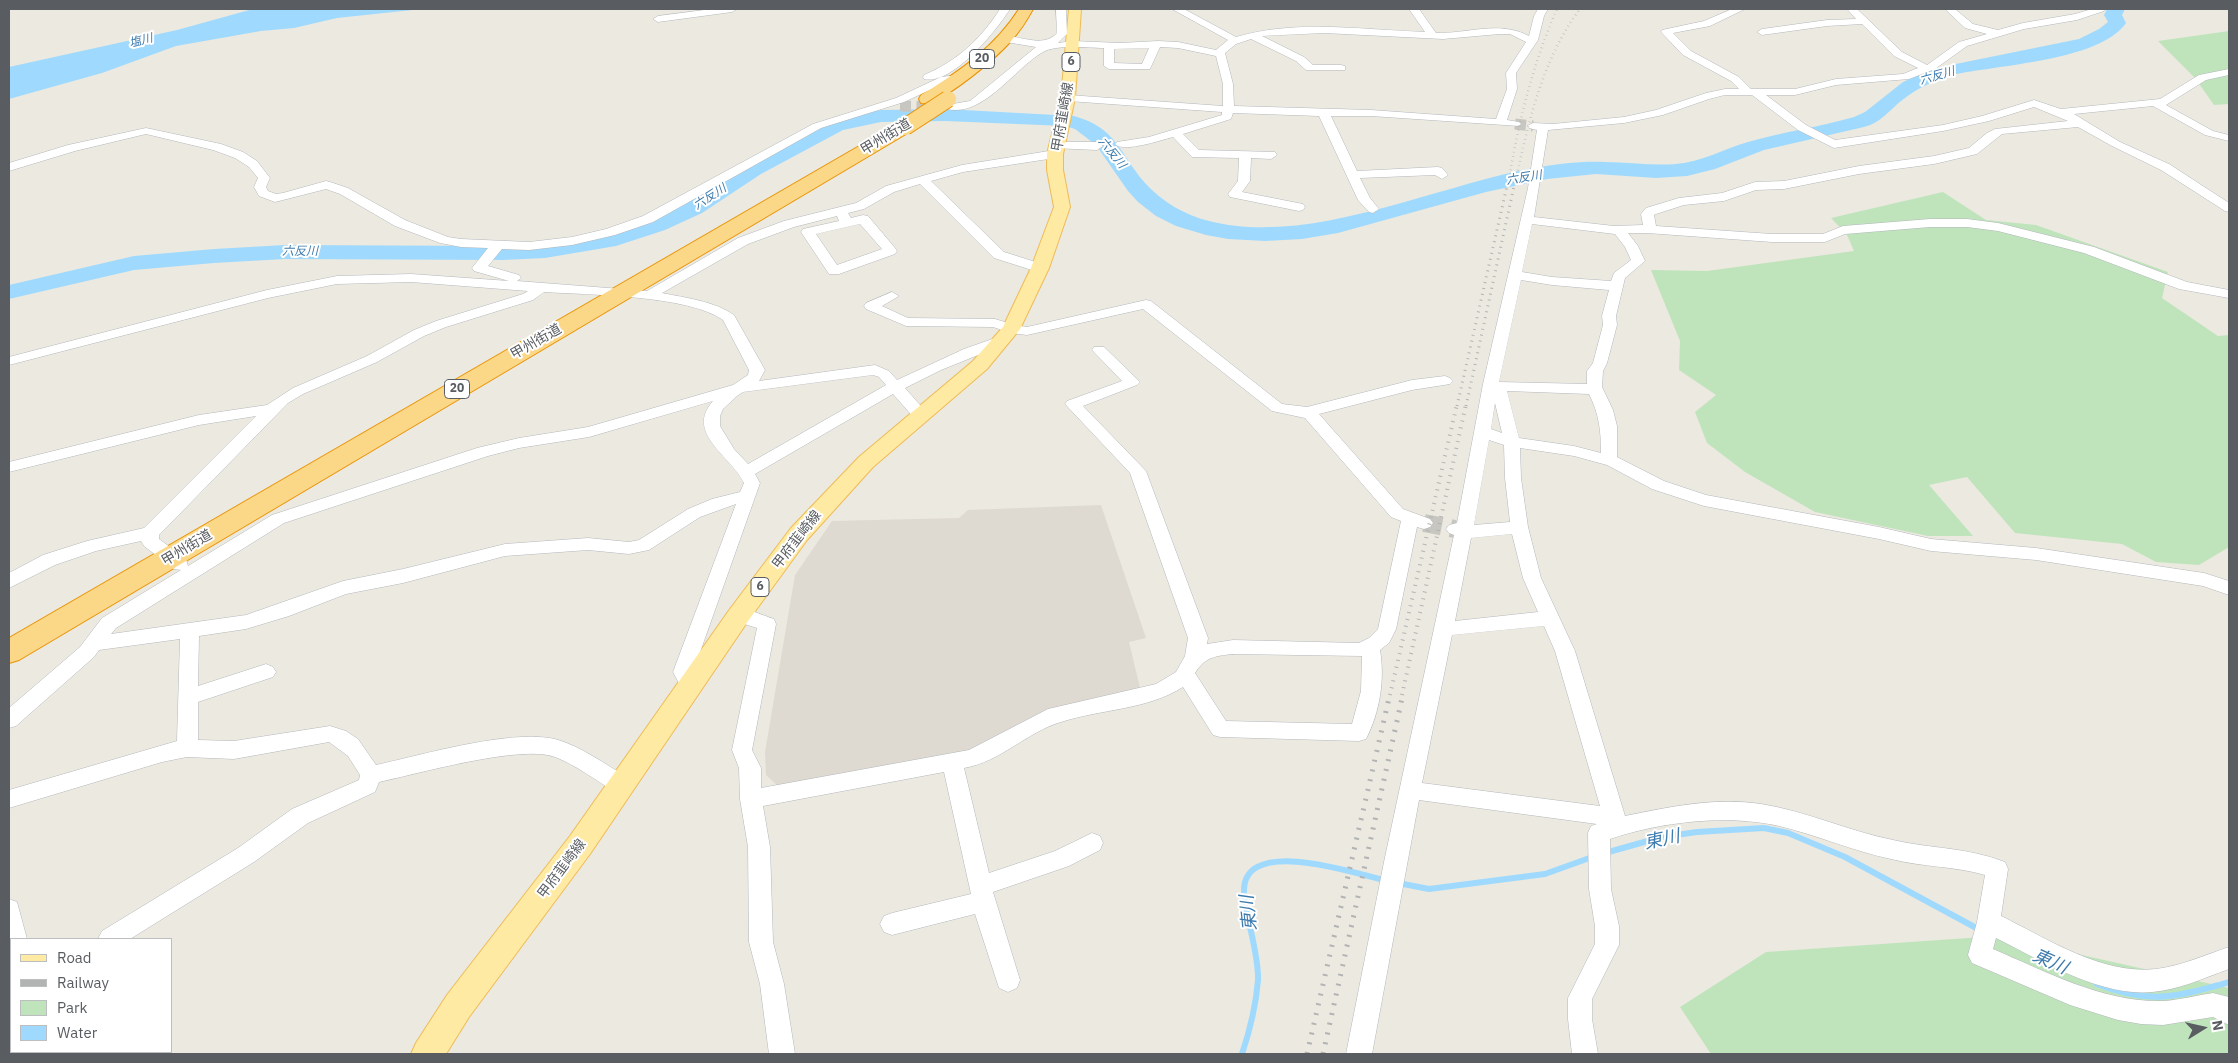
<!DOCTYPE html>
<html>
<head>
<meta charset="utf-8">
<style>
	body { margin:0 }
	#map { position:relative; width:2238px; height:1063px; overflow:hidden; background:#ece9e0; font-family:"IBM Plex Sans",sans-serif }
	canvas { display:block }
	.frame { position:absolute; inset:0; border:10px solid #595d61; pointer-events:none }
	.legend { position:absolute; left:10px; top:938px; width:162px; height:115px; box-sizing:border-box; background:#fff; border:1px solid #bdbec0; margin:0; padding:6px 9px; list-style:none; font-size:15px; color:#595d61 }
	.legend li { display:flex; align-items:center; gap:10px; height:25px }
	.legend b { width:25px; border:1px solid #bdbec0 }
	.north { position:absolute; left:2178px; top:1003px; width:50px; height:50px; -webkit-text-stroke:4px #fff; paint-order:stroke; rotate:80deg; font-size:14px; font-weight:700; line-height:20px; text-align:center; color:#595d61 }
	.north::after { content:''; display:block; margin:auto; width:18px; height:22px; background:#595d61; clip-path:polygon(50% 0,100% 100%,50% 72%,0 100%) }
</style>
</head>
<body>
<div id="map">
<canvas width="2238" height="1063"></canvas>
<div class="frame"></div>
<ul class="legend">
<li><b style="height:6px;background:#feeaa3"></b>Road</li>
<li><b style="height:6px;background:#b2b3b3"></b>Railway</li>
<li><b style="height:14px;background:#bfe4bc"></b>Park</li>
<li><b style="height:14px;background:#9fdafe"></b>Water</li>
</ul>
<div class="north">N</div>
</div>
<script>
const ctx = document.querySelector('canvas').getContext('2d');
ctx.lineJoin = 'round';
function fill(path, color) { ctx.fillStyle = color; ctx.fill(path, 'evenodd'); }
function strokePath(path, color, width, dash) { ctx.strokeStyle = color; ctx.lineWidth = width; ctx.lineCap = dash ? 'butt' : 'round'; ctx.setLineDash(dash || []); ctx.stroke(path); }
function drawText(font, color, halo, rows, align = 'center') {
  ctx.font = font + ' "IBM Plex Sans","Noto Sans JP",sans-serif'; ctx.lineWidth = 4; ctx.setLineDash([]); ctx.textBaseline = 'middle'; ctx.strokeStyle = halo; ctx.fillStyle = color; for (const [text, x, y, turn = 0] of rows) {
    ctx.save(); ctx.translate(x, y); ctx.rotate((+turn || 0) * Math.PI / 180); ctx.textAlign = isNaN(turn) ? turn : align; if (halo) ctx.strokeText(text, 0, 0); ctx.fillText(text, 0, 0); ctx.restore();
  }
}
const education = new Path2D(`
	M1101 505 1146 638 1129 642 1141 692 970 753 780 788 766 775 765 752 795 575 832 521 959 518 968 510Z`);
const green = new Path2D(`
	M2229 31V104L2214 105 2195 78 2158 41Z
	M1943 192 1986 220 2036 225 2168 272 2162 298 2218 336 2229 335V547L2199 565 2156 562 2122 544 2015 533 1967 477 1929 485 1973 536H1928L1815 512 1745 472 1707 443 1695 412 1716 395 1679 370 1680 341 1651 270 1707 271 1854 251 1847 235 1831 218Z
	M1997 936 2229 988V1054H1711L1680 1007 1766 952Z`);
const water = new Path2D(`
	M253 9H422L337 18 294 28 261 31 176 46 102 73 9 99V67L177 30Z`);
const stream = new Path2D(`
	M1605 853 1662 837 1697 832 1764 828 1788 833 1845 857 1980 930
	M1398 883 1429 889 1545 874 1595 856
	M2097 984C2150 1005 2176 997 2229 982
	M1242 1054C1250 1030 1256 1005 1258 980 1259 954 1246 919 1244 893 1241 834 1358 874 1387 881`);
const river = new Path2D(`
	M2107 9H2125L2122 15 2126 23C2100 61 1996 65 1952 75 1934 80 1916 89 1901 101 1889 111 1880 123 1864 127L1764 150 1715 169 1687 176 1656 178 1596 174 1547 179 1486 192 1338 233 1302 239 1265 241 1228 239 1206 235 1176 226 1156 216 1138 202 1128 191 1096 145 1075 129 1065 126 945 121 881 122 843 130 761 174 702 213 665 230 616 246 545 258 503 260 285 259 214 263 134 270 9 299V285L134 256 214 249 285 245 503 246 545 244 585 238 611 233 649 220 686 203 745 164 829 122 849 116 881 110 945 109 1074 116C1117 128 1119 153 1145 183 1162 202 1185 215 1209 221 1309 247 1434 186 1534 168 1557 164 1581 161 1605 162 1628 162 1652 166 1676 164 1701 162 1724 149 1748 142 1783 132 1819 127 1854 117L1865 112 1903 82 1931 69 2079 39 2099 29 2108 22 2104 15Z`);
const minorTunnelFar1 = new Path2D(`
	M900 106 946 107
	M1515 124 1533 126`);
const minorTunnel = new Path2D(`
	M1424 523 1455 529`);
const minor = new Path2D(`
	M712 9H737L732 12 658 22 653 19 658 16Z
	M1000 9H1010C997 30 952 86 924 79L923 77 924 75C957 61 981 39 1000 9Z
	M1056 9H1066L1067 34 1058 43 1073 41 1120 43 1158 41 1178 42 1216 50 1228 40 1172 9H1184L1236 37C1298 19 1362 30 1425 32L1409 9H1419L1436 33C1467 34 1499 20 1529 36L1534 16 1538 9H1548L1544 16 1538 40 1516 73 1517 89 1507 120 1519 122 1521 124 1519 126 1371 116H1331L1357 171 1438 167 1442 168 1448 175 1442 179 1435 175 1360 178 1370 198 1379 209 1373 213 1369 212 1358 200 1319 116 1233 113 1231 119 1183 134 1199 150 1275 152 1277 155 1271 159 1251 158 1250 181 1242 192 1303 204 1305 207 1303 210 1299 211 1230 197 1228 194 1238 181 1239 158 1192 157 1173 137C1161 140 1124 153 1115 144L1117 142 1149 137 1222 115V112L1068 101 1062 98 1068 95 1223 106V84L1216 56 1178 48 1160 47 1150 69H1109L1104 66V48C1089 48 1056 44 1043 52 1015 68 983 118 947 109L945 107 947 105 970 101 1036 47 1000 41V37C1018 33 1042 50 1057 33ZM1324 33 1443 39 1500 34H1510L1526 42 1506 73 1507 89 1496 119 1371 110 1234 106 1233 84 1225 53 1236 44 1251 39 1296 61 1306 70H1345V66L1341 65H1313L1304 57 1262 36ZM1149 48 1142 64 1114 63V49Z
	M1732 9H1745L1710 26 1673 33 1691 51 1739 77 1751 89H1795L1836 79 1903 74 1918 68 1894 56 1862 24 1827 26 1762 35 1757 32 1762 29 1827 20 1856 19 1847 9H1857L1902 52 1927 65 1959 42 1987 34 1965 28 1945 9H1955L1973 24 1998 30 2023 23 2075 14 2092 9H2106L2104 11 2077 20 2024 29 1967 46 1935 69 1909 79 1836 85 1795 95H1766L1806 125 1835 140 1943 125 1982 116 2034 100 2061 109 2160 99 2199 75 2229 69V75L2206 80 2166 105 2213 131 2229 135V141L2205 135 2153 106 2074 114 2120 142 2169 164 2229 203V212L2225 211 2161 170 2112 146 2078 127 2002 134 1977 154 1934 164 1859 174 1784 189 1756 190 1724 201 1684 205 1656 214 1654 215 1656 226 1772 234H1823L1843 226 1930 219H1967L1998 223 2094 247 2187 282 2229 290V298L2179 289 2084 253 1998 231 1967 227H1930L1845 234 1825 242H1772L1647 233H1628L1638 246 1645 261 1625 278 1616 316 1617 325 1607 363 1603 371 1602 387 1613 410 1617 426V457L1664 481 1706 495 1879 527 1931 539 2036 548 2204 573 2229 581V595L2203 586 2036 560 1931 551 1879 539 1704 506 1652 489 1607 465 1574 456 1520 448 1521 478 1528 527 1541 578 1575 651 1625 816C1669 807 1715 797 1761 804 1806 811 1848 831 1893 840 1932 849 1966 847 2005 862L2008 869 2001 916C2048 939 2102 975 2156 969 2181 966 2205 955 2229 947V969C2204 978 2178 990 2152 992 2101 997 2040 960 1996 938L1993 949C2047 972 2104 1003 2164 1001 2180 1000 2197 995 2213 993L2229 997V1025L2213 1017 2163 1025 2141 1024 2118 1020 2070 1005 1972 963 1968 955 1977 922 1985 875C1954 866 1922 867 1891 859 1853 851 1817 835 1779 826 1727 814 1660 822 1610 839L1611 889 1619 926V945L1592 999V1019L1598 1054H1572L1568 1019V998L1595 944V926L1589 889 1588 833 1591 826 1597 824 1419 800 1372 1054H1346L1384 862 1454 535 1449 533 1446 529 1449 525 1457 523 1483 384 1528 188 1537 130 1529 128 1527 126 1533 123 1553 124 1624 117 1656 110 1706 93 1725 89H1739L1731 81 1683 55 1661 32 1662 30 1704 21ZM1725 95H1752L1798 130 1834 148 1943 131 1989 121 2034 107 2068 121 1995 129 1987 133 1969 148 1934 156 1859 166 1784 181 1755 182 1722 193 1679 198 1646 208 1641 214 1643 225 1614 226 1534 217 1548 130 1624 123 1663 115 1709 99ZM1532 224 1615 234 1625 247 1631 260 1614 273 1611 281 1552 277 1522 272ZM1521 280 1552 285 1609 290 1602 316 1603 325 1593 363 1587 371V384L1499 382ZM1507 391 1589 394C1599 414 1601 430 1601 453L1574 446 1519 438ZM1495 403 1502 433 1491 429ZM1489 440 1504 445 1505 478 1510 522 1474 525ZM1512 534 1523 578 1538 612 1455 621 1471 538ZM1544 626 1555 651 1600 806 1422 783 1452 635Z
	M958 75 962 76 963 78 962 80 947 82 904 102 821 128 653 222 615 235 572 245 529 250 502 249 488 266 519 275 521 278 517 281 647 291 738 238 784 221 856 203 886 186 962 165 1055 150 1061 154 1055 158 963 172 931 181 1004 252 1045 265 1047 268 1045 271H1035L994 258 920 184 894 192 864 209 848 213 851 218 863 215 868 216 895 248 897 251 895 254 839 274H829L801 232 803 229 839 221 837 216 794 227 748 244 662 293C686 298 714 301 734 315L765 370 759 381 875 365 889 371 897 380 964 349 998 337 1003 336 1010 340 1008 343 941 370 905 388 927 413 929 416 927 419H915L893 394 755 474 760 483 693 672 700 686 697 691 690 694 683 691 673 672 736 504 700 517 649 550 629 554 588 550 505 556 403 583 346 594 289 616 246 629 199 636 198 686 266 664 273 667 276 672 273 677 198 702V740L234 741 330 726 346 731 358 739 376 765C422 755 510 729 555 739 581 746 606 765 630 779L633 785 630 791 622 794 614 791C595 780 576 765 555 757 522 744 417 774 379 782L375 792 308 823 254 862 130 939H98L102 931 238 848 292 809 359 780 360 775 348 756 329 742 234 759 187 757 162 762 9 808V790L177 741 180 639 99 650 94 657 16 726 9 728V708L80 647 102 618 181 570 174 569 144 546 141 541 96 551 55 565 9 588V573L43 555 87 541 144 528 256 416 199 425 9 472V462L199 415 267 405 293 388 367 356 414 330 436 321 523 294 528 291 411 282 337 284 268 298 9 365V357L267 290 337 276 411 274 509 281 474 271 472 268 488 248 461 247 440 243 395 226 340 194 326 189 275 202 259 196 254 187 258 178 249 167 235 158 213 150 146 134 75 151 9 171V163L68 145 146 128 221 144 243 152 257 161 270 178 266 187 268 191 276 194 283 193 326 181 330 182 348 188 405 220 448 237 461 239 529 242 572 237 606 229 643 216 813 124 896 98 941 77ZM860 224 882 249 837 265 816 234ZM544 292C589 295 688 295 723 320L749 370 748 375 733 385 588 427 519 438 477 448 272 515 188 566 186 559 159 539V535L288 403 303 394 377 362 424 336 446 327 533 300ZM873 375 879 377 886 385 748 464 734 449 720 426V416L723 409 737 396 743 392ZM713 401C684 433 732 457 744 483L740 492 712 499 688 509 639 540 629 542 588 538 505 544 403 569 343 581 246 615 111 634 116 628 284 523 488 456 519 448 589 437Z
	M1057 142H1097L1103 146 1097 150 1053 148 1051 146 1053 144Z
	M892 292 899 296 882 306 908 318 995 319 1014 325 1027 327 1146 300 1151 301 1282 404 1307 407 1412 380 1445 376 1450 378 1453 381 1450 384 1412 390 1319 414 1403 509 1430 519 1433 523 1430 527 1424 529 1417 527 1396 629 1389 643 1380 650C1385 679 1380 712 1366 739L1359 741 1220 737 1213 735 1183 687C1147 710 1101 709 1061 722 1027 732 1000 762 964 768L989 873 1055 851 1092 833 1100 836 1103 843 1100 850 1069 866 993 892 1020 980 1017 988 1008 992 999 988 975 914 892 935 884 932 880 924 884 916 892 913 971 894 944 772 763 806 770 847 773 942 784 984 795 1054H769L760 984 749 942 748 847 740 799 739 768 732 750 757 628 732 620 730 615 732 610C745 606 761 615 774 619L776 624 752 750 761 768V788L969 750 1048 709 1156 684 1176 672 1185 656 1188 638 1130 473 1065 404 1067 401 1122 381 1092 350 1094 347H1104L1140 382 1137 385 1083 406 1146 471 1208 638 1207 644 1233 640 1359 643 1369 638 1378 629 1401 521 1391 517 1305 418 1272 411 1143 309 1027 335 1011 333 993 327 906 326 866 309 864 306 866 303ZM1233 654 1362 656 1361 691 1352 724 1226 721 1195 673C1205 657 1215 656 1233 654Z
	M9 899 17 902 27 939H11V949L9 948Z
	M11 1042V1052H30V1054H9V1043Z`);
const major = new Path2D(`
	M1069 9H1081L1075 98 1063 154V170L1070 207 1049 268 1020 329 987 369 873 467 807 540 748 621 590 854 469 1017 446 1054H411L416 1043 447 995 570 836 730 609 791 528 859 457 973 361 1003 327 1031 268 1054 207 1047 170V154L1061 98Z`);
const highway = new Path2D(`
	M1019 9H1033C1027 20 1020 31 1011 41 998 56 940 107 921 103L919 99 921 95C959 72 995 47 1019 9Z
	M905 122 911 123 914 127 911 131 19 660 9 663V638L899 123Z`);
const railFar3 = new Path2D(`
	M1509 179C1519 120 1533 63 1557 9
	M1516 179C1529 120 1543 58 1580 9`);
const railFar2 = new Path2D(`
	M1457 406 1509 177
	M1466 406 1516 177`);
const railFar1 = new Path2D(`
	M1390 695 1457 404
	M1402 695 1466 404`);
const rail = new Path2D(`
	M1307 1054 1390 694
	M1323 1054 1403 694`);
const highwayBridge = new Path2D(`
	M905 127 948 99`);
const farWaternames = [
	["塩川",141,41,-14],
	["六反川",1937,76,-16],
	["六反川",1112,153,51],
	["六反川",1524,178,-9],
	["六反川",710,197,-33],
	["六反川",300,252]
];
const shields = [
	[982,59,25],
	[1071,62,18],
	[457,389,25],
	[760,587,18]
];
const shieldNames = [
	["20",982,59],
	["6",1071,62],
	["20",457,389],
	["6",760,587]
];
const streetNames = [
	["甲府韮崎線",1063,117,-80],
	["甲州街道",886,137,-31],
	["甲州街道",536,342,-30],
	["甲府韮崎線",797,540,-52],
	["甲州街道",187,548,-31],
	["甲府韮崎線",562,869,-53]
];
const nearWaternames = [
	["東川",1662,840,-12],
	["東川",1249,913,-96],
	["東川",2050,962,24]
];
fill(education, '#dedad1');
fill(green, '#bfe4bc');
fill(water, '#9fdafe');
strokePath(stream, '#9fdafe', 6);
fill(river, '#9fdafe');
strokePath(minorTunnelFar1, '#c7c6c0', 11, [11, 5.5]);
strokePath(minorTunnel, '#c7c6c0', 18, [18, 9]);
strokePath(minor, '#b3b7bb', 1);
strokePath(major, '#efbb56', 2);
strokePath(highway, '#e99303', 2);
fill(minor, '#fff');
fill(major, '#feeaa3');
fill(highway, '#fbd788');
strokePath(railFar3, '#b2b3b3', 2.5, [0.5, 4]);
strokePath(railFar2, '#b2b3b3', 3, [1, 5]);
strokePath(railFar1, '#b2b3b3', 4, [1, 6]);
strokePath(rail, '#b2b3b3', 5, [2, 8]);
strokePath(highwayBridge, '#e99303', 18, []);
strokePath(highwayBridge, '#fbd788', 16);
drawText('italic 12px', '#3d7bae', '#fff', farWaternames);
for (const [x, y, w] of shields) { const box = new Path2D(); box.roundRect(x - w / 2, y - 9.5, w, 19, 4); ctx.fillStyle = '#fff'; ctx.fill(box); strokePath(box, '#595d61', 1); }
drawText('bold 12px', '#595d61', null, shieldNames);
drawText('14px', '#595d61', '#fff', streetNames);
drawText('italic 18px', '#3d7bae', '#fff', nearWaternames);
</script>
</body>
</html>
